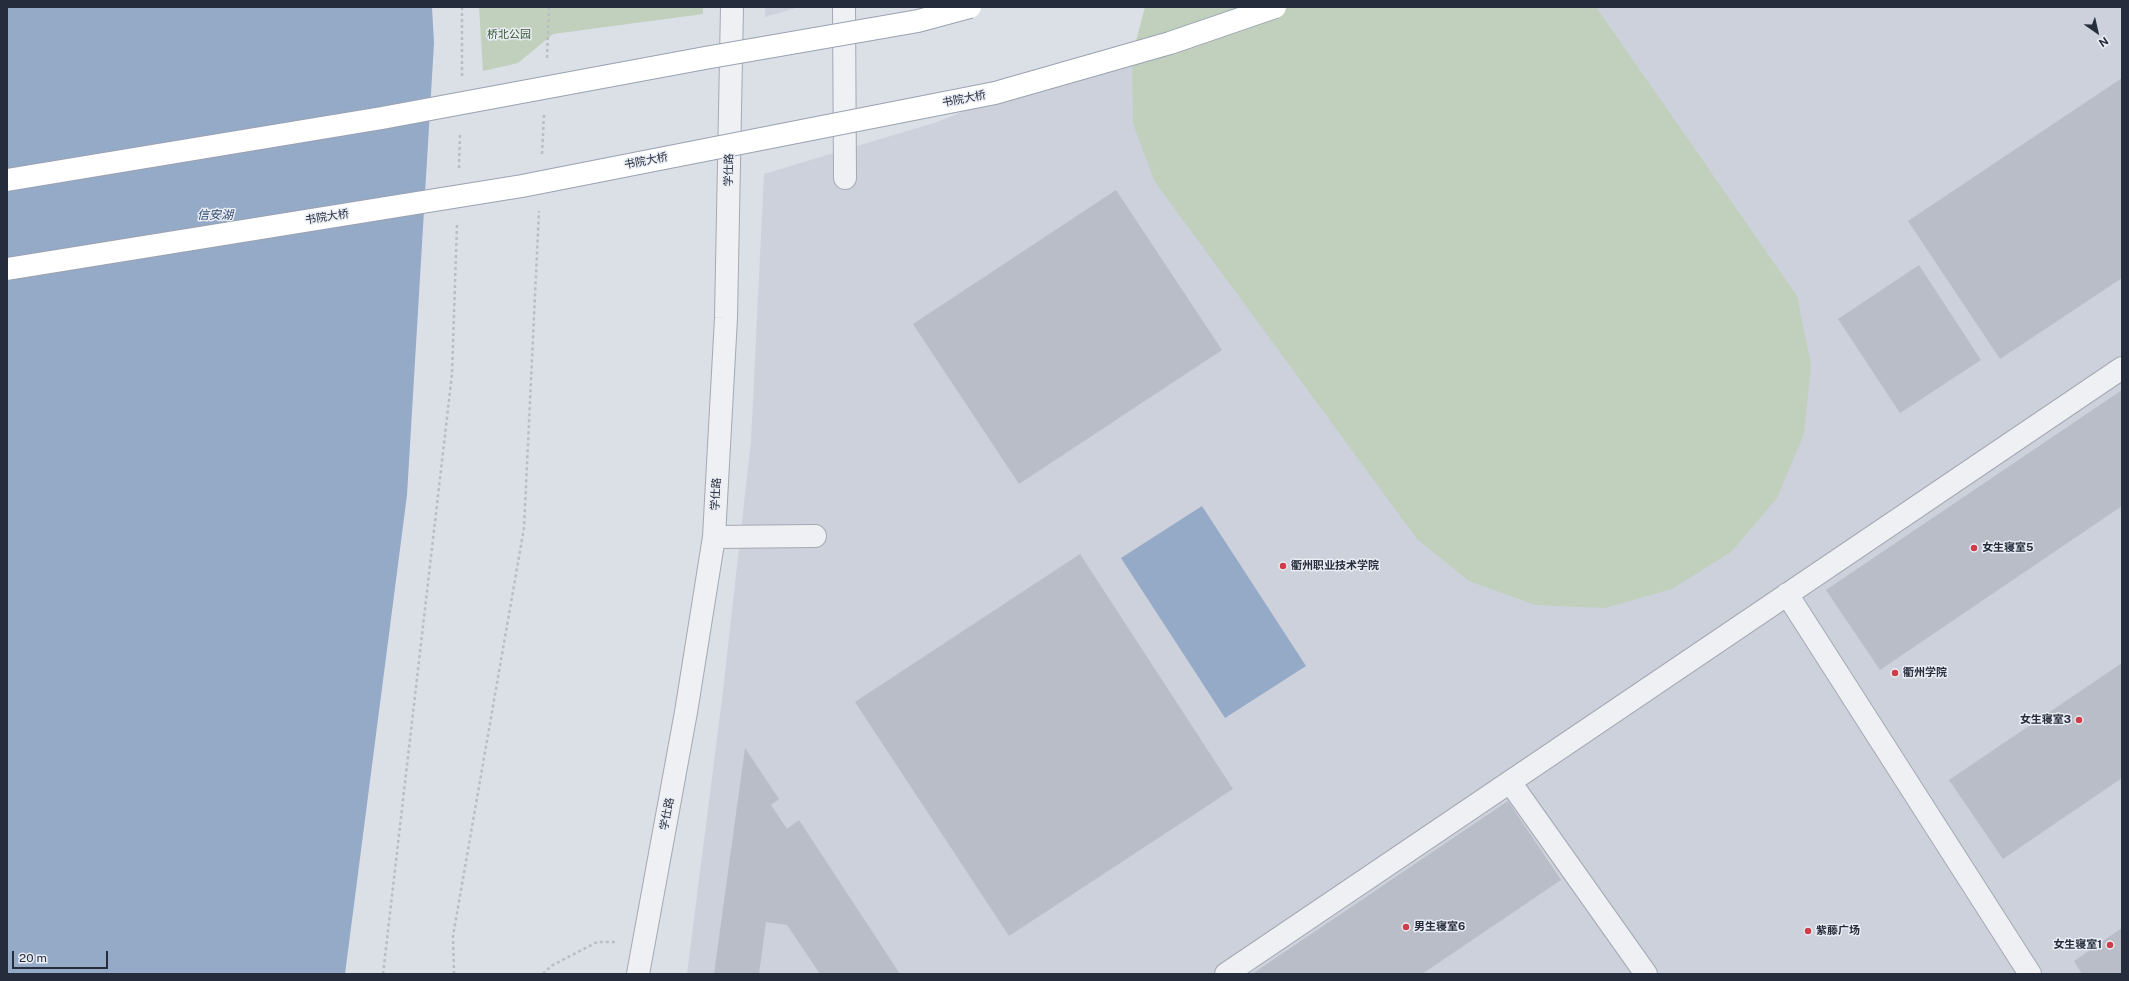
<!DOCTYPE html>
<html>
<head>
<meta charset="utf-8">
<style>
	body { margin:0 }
	#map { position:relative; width:2129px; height:981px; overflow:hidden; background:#dbdfe6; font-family:"Public Sans",sans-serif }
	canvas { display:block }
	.frame { position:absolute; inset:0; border:8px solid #252c3c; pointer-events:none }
	.north { position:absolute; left:2077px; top:12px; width:40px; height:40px; -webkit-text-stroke:3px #eaeef4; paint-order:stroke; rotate:146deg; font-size:11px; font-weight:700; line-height:16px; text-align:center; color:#252c3c }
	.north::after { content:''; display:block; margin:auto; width:14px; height:18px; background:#252c3c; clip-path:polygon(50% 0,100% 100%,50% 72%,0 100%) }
	.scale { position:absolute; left:12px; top:951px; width:96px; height:18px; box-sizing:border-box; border:2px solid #252c3c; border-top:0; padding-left:5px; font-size:12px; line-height:14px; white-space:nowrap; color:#252c3c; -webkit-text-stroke:3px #eaeef4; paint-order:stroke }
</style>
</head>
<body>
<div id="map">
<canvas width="2129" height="981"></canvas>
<div class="frame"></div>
<div class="north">N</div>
<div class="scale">20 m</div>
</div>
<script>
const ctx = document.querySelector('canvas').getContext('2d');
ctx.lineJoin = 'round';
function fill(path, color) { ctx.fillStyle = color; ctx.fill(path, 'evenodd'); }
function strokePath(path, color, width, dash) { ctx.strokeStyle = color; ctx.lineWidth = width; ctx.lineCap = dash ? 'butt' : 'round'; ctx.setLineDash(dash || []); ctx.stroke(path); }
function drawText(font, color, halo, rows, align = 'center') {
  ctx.font = font + ' "Public Sans","Noto Sans SC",sans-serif'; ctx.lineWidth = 3; ctx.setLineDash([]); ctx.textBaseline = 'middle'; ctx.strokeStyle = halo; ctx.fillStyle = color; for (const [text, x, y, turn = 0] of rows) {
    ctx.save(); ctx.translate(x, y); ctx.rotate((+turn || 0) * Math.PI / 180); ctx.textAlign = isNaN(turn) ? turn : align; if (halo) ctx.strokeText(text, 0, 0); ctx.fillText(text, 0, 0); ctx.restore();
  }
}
const built = new Path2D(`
	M765 7H799L765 17Z
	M1226 7H2122V974H687L723 691 751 441 764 174 937 122Z`);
const green = new Path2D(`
	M479 7H703V14L553 34 518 63 483 71Z
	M1145 7H1596L1797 296 1811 365 1804 434 1777 498 1731 552 1672 589 1605 608 1535 605 1469 581 1417 539 1155 182 1133 124 1132 56Z`);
const water = new Path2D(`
	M7 7H432L434 43 407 495 345 974H7Z
	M1202 506 1306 666 1225 718 1121 558Z`);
const building = new Path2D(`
	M2122 78V278L2000 359 1908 221Z
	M1116 190 1222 350 1019 484 913 324Z
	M1919 265 1981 360 1900 413 1838 319Z
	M2122 390V506L1880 670 1826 590Z
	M1080 554 1233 789 1009 936 855 702Z
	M2122 663V778L2003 859 1949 780Z
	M745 748 779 799 771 805 787 829 799 820 900 974H820L787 925 766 922 759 974H714Z
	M1508 801 1561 880 1422 974H1252Z
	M2122 928V974H2082L2074 961Z`);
const path = new Path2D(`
	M547 58 549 7
	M462 76V7
	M542 154 544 115
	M459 168 460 133
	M383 974 452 374 457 224
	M454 974 453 936 524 528 539 211
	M543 974 551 966 597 942H617`);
const minor = new Path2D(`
	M844 7 845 178
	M714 537 815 536
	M1787 594 2030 974
	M1510 782 1646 974
	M638 974 686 712 714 537 726 318 732 7
	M1226 974 2122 368`);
const majorBridge = new Path2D(`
	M7 180 382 118 705 58 918 21 970 7
	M7 269 522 186 995 93 1170 43 1275 7`);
const markers = [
	[1974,548,4,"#ce3d49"],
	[1283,566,4,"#ce3d49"],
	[1895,673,4,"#ce3d49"],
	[2079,720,4,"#ce3d49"],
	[1406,927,4,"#ce3d49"],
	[1808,931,4,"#ce3d49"],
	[2110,945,4,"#ce3d49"]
];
const parkNames = [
	["桥北公园",509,35]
];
const streetNames = [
	["书院大桥",964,99,-11],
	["书院大桥",646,161,-11],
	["学仕路",729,170,-89],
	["书院大桥",327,217,-9],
	["学仕路",716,494,-87],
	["学仕路",667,814,-79]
];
const poiNames = [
	["女生寝室5",1982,548],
	["衢州职业技术学院",1291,566],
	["衢州学院",1903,673],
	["女生寝室3",2071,720,"right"],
	["男生寝室6",1414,927],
	["紫藤广场",1816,931],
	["女生寝室1",2102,945,"right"]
];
const waterNames = [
	["信安湖",215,215]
];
fill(built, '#cdd1db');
fill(green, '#c0d0bc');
fill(water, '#95aac7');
fill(building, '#b8bdc8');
strokePath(minor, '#a4a9b3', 24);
strokePath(path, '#babdc4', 2.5, [3, 3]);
strokePath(minor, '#eef0f4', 22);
strokePath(majorBridge, '#9aa2b1', 24, []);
strokePath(majorBridge, '#fff', 22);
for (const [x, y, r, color] of markers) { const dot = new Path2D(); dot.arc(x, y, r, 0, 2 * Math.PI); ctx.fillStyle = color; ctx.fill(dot); strokePath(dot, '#eaeef4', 1.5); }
drawText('11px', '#375733', '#eaeef4', parkNames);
drawText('11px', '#252c3c', '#eaeef4', streetNames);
drawText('bold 11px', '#252c3c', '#eaeef4', poiNames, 'left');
drawText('italic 12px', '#30486f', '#eaeef4', waterNames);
</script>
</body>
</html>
